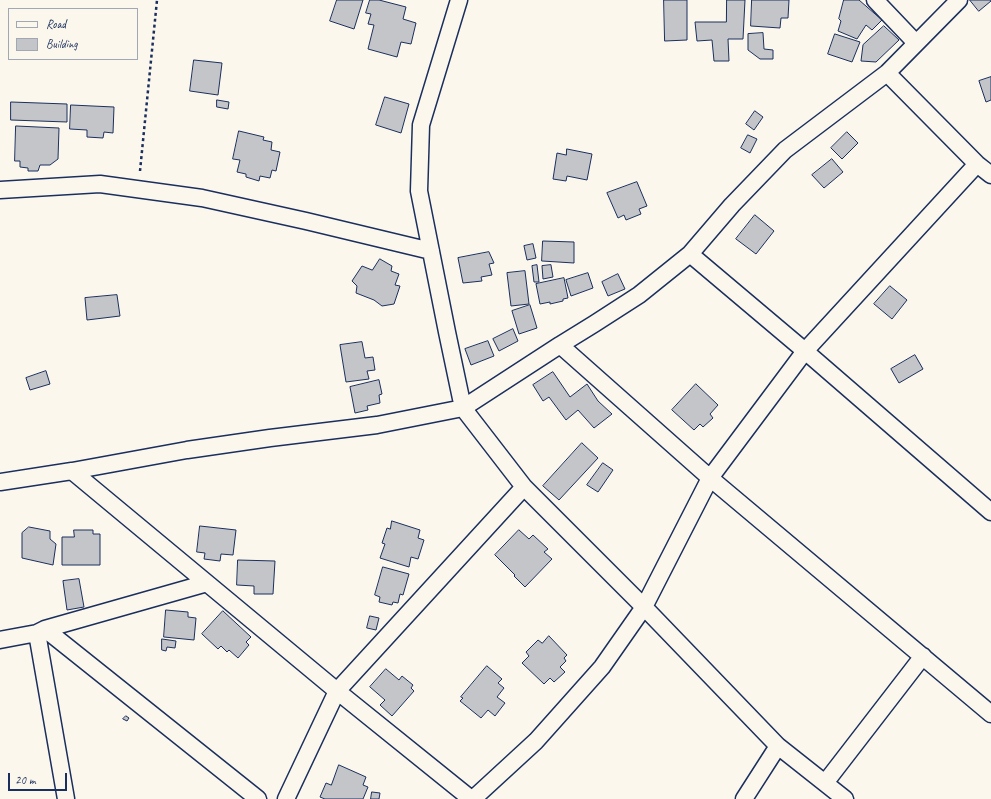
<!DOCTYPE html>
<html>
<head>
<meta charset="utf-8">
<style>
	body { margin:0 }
	#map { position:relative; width:991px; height:799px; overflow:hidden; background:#fbf7ec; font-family:Caveat,sans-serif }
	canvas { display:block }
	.legend { position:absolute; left:8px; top:8px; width:130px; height:52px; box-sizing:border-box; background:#fbf7ec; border:1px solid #a1a7b3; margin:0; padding:5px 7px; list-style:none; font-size:12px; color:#1b2f5e }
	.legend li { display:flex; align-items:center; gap:8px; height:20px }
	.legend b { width:20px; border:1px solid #a1a7b3 }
	.scale { position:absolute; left:8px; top:773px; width:59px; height:18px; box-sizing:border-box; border:2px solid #1b2f5e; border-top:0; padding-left:5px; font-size:12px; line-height:14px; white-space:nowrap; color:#1b2f5e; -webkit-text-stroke:3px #fbf7ec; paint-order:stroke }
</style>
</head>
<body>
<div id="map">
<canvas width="991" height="799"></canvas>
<ul class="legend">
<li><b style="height:5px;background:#fbf7ec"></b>Road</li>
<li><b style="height:11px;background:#c3c5c9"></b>Building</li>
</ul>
<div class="scale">20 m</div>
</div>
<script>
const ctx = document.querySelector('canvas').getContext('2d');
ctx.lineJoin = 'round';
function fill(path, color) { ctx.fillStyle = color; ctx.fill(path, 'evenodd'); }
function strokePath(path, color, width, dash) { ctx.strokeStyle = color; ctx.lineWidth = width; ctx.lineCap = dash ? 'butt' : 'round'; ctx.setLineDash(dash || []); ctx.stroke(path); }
const building = new Path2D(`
	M337 0H363L354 29 330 21Z
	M370 0H379L406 7 403 19 416 23 411 44 401 42 397 57 368 49 374 25 368 24 371 14 366 13Z
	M664 0H687V40L665 41Z
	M727 0H745L743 39H728L729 61H714L712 40 697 41 695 22H726Z
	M752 0H789L788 18H781L780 28 751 26Z
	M844 0H859L882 20 872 30 866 25 857 39 838 31 841 21 839 19Z
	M970 0H991V1L979 11Z
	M884 26 899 40 876 62 861 61 863 45Z
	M763 33 764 49 773 50V59H760L748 50V34Z
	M835 34 860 42 852 62 828 54Z
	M194 60 222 63 218 95 190 91Z
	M991 77V100L986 102 979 81Z
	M385 97 409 104 401 133 376 125Z
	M217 100 229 102 228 109 217 107Z
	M11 102 67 104V122L11 120Z
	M71 105 114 107 113 133 104 132 103 138 87 137V130L70 129Z
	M755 111 763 117 754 130 746 124Z
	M16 126 59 128 58 159 50 165H40L38 171H28V168L20 167V161H15Z
	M239 131 264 137 263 140 272 142 271 150 280 152 276 171 272 170 270 178 260 176 259 181 246 177V174L237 172 240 160 233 159Z
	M847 132 858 143 842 159 831 148Z
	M748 135 757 139 750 153 741 148Z
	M567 149 592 154 587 180 567 176 566 181 553 179 557 153 566 155Z
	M832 159 843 172 824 188 812 175Z
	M637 182 647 206 639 209 641 214 626 220 624 215 618 218 607 193Z
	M755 215 774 231 756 254 736 239Z
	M543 241 574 242V263L542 261Z
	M533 244 536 258 527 260 524 246Z
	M489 252 494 263 489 264 492 275 481 277 482 281 463 283 458 258Z
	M380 259 392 266 391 271 399 274 395 285 400 286 394 304 382 306 374 300 356 293 357 286 352 281 362 266 372 270Z
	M537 265 539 282H534L532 266Z
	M551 265 553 277 543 279 542 266Z
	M525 271 529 304 511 306 507 273Z
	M588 273 593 288 571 296 566 280Z
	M618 274 625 289 608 296 602 282Z
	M564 278 568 298 563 299V301L550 304V302L540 304 536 284Z
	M890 286 907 300 892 319 874 304Z
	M117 295 120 316 87 320 85 298Z
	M530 305 537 328 519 334 512 311Z
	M513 329 518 341 499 351 493 339Z
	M488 341 494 356 471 365 465 349Z
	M362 342 365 358 373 357 375 370 367 371 369 379 346 382 340 345Z
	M915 355 923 369 899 383 891 369Z
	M46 371 50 384 30 390 26 378Z
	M553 372 570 397 587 384 598 401 612 414 594 428 578 410 566 420 549 397 543 401 533 385Z
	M379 380 382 394 379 395 380 403 367 406 368 410 355 413 350 387Z
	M696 384 718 405 710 414 713 418 703 427 700 424 694 430 672 410Z
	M582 443 598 458 559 500 543 486Z
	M603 463 613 470 598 492 587 485Z
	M392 521 420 530 418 538 424 540 418 559 411 557 409 567 380 558 385 544 382 543 387 528 390 529Z
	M200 526 236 530 233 555 221 554 220 561 204 559 205 553 197 552Z
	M29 527 50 531V539L56 544 53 565 22 558V533Z
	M74 530H93V534H100V565H62V537H74Z
	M519 530 529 539 533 535 548 549 544 552 552 559 525 587 514 576 515 575 495 555Z
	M238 560 275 561 273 594H254V586L237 585Z
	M383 567 409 574 403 595 400 594 398 603 393 602 392 605 379 602 380 597 375 595Z
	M79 579 84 607 67 610 63 581Z
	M166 610 188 612V617L196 618 194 640 164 637Z
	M223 611 251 637 246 642 249 645 238 658 229 650 227 652 221 646 218 649 202 634Z
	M370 616 379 618 376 630 367 628Z
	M549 636 567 655 564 658 566 661 560 667 565 672 554 682 550 678 544 684 522 663 529 656 526 652 538 640 542 643Z
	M162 639 176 641 175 648 167 647 166 651 162 650Z
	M487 666 502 679 498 683 504 688 497 697 505 703 495 716 488 710 481 718 460 701 463 698 461 697Z
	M386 669 399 680 402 676 413 685 411 688 414 691 392 716 380 705 385 700 370 687Z
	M126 716 129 718 127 721 123 719Z
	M339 765 366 777 363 785 368 787 363 799H325L320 797 326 783 331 785Z
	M372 792 380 793 379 799H371Z`);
const path = new Path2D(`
	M140 171 157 0`);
const minor = new Path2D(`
	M459 0 421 125 419 191 447 332 463 408 524 487 644 607 778 746 845 799
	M875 0 916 43
	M887 73 977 164 991 175
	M0 190 100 184 202 198 306 221 431 251
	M690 254 805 351 991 512
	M560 345 710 478 991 714
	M72 471 337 691 471 799
	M0 482 72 471 187 450 270 438 377 425 463 408 560 345 594 324 639 295 690 254 732 205 785 150 887 73 959 0
	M45 629 258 799
	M37 633 66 799
	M0 640 37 633 45 629 207 583
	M825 783 923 656
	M286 799 337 691 524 487
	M473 799 536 741 602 667 644 607 710 478 805 351 977 164
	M744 799 778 746`);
fill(building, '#c3c5c9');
strokePath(building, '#1b2f5e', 1);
strokePath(minor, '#1b2f5e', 19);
strokePath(path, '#1b2f5e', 2.5, [3, 3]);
strokePath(minor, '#fbf7ec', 16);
</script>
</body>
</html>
